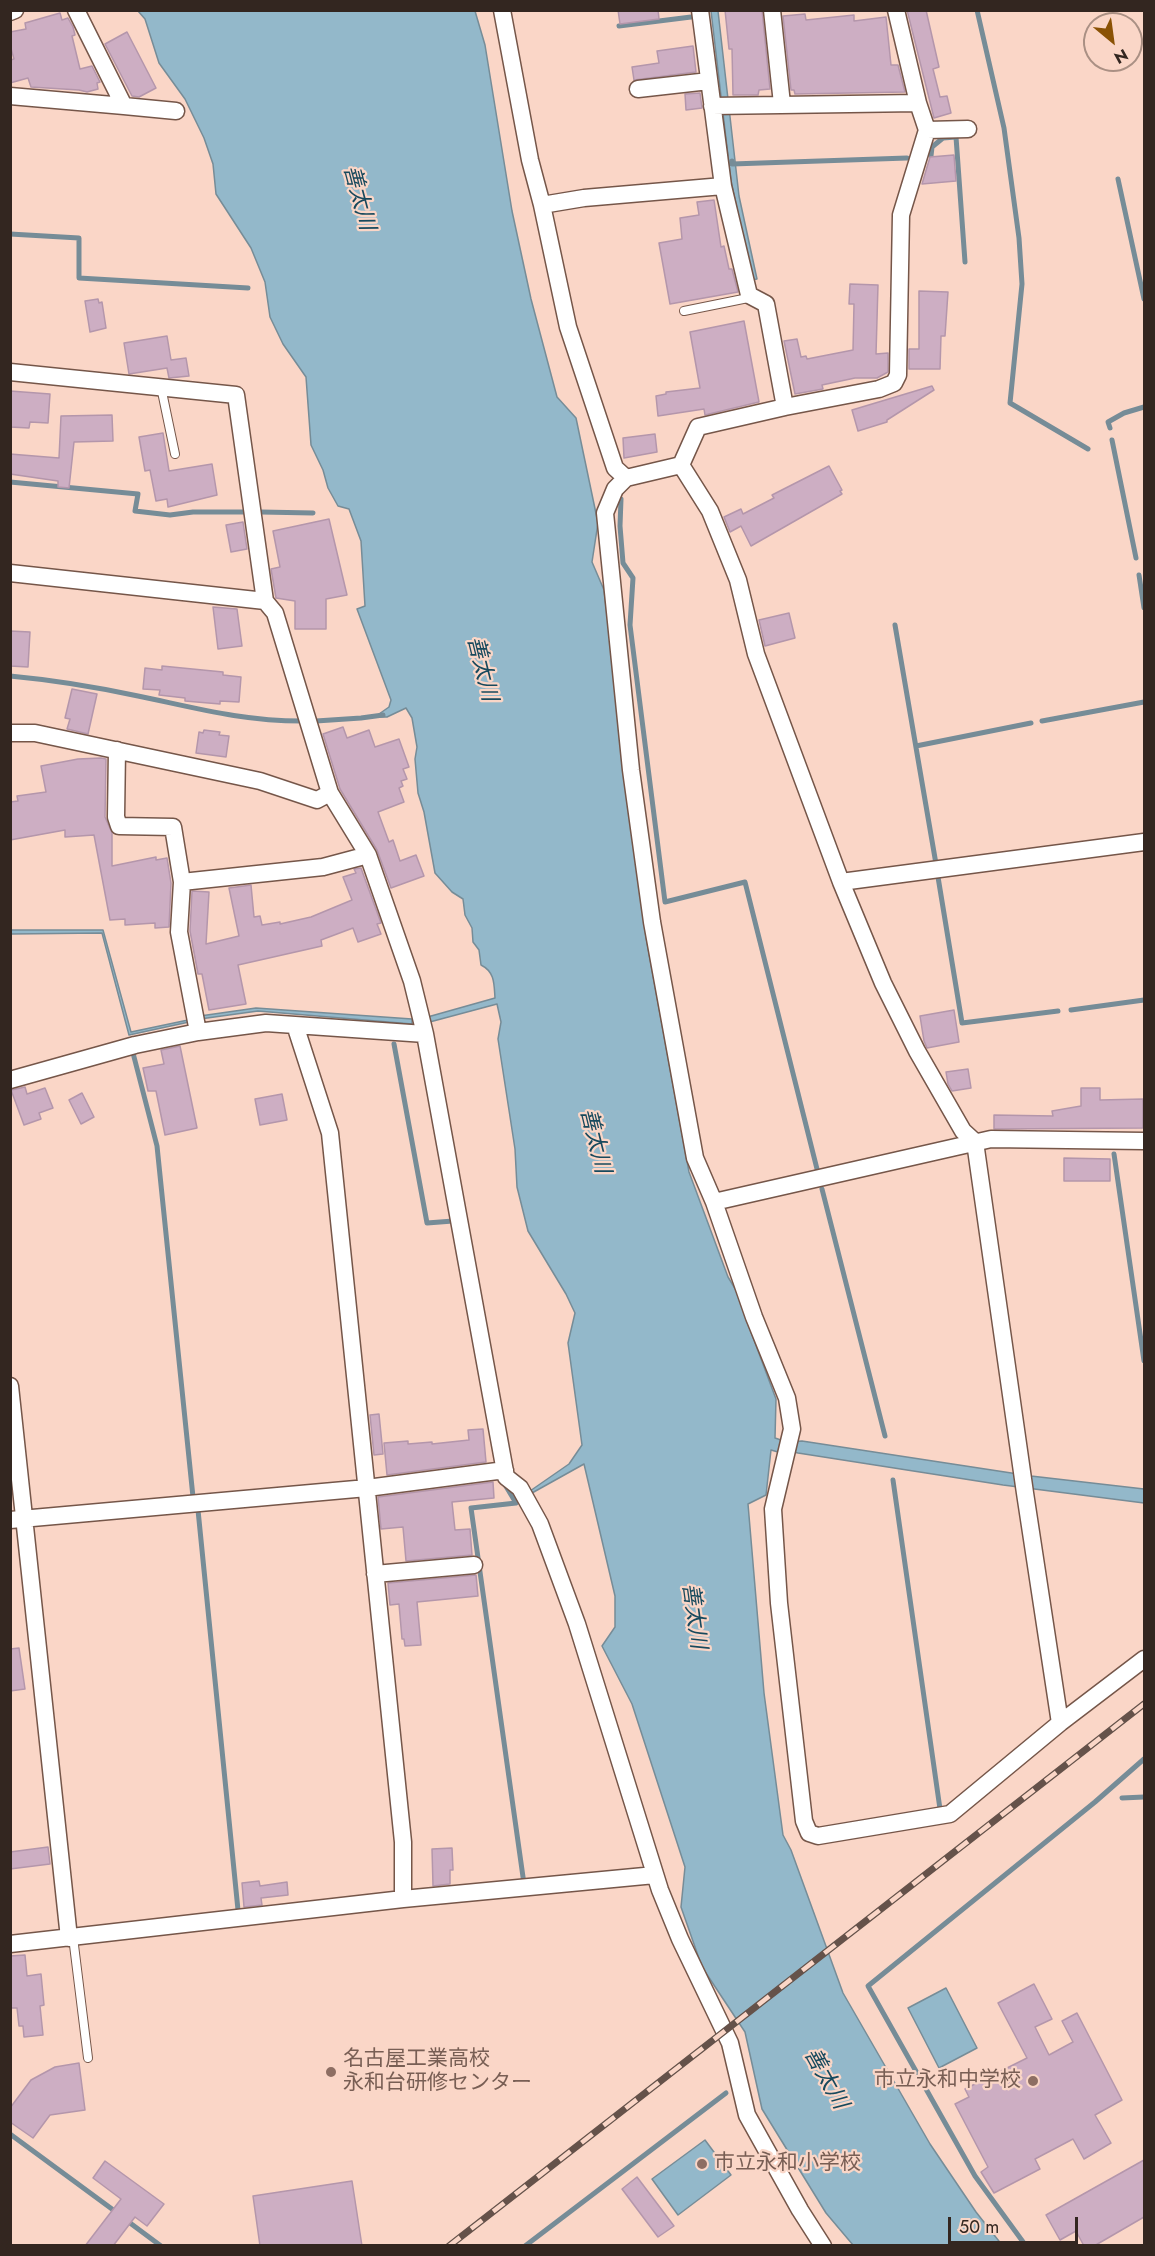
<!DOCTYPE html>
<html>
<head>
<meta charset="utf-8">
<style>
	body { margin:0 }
	#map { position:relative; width:1155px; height:2256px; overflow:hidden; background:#fad6c7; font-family:Jost,sans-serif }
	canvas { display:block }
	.frame { position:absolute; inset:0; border:12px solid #332620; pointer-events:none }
	.north { position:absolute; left:1083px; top:12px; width:60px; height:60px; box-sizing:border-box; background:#fad6c7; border:2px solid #aa9084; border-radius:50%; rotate:151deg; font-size:16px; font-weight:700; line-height:24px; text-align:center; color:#332620 }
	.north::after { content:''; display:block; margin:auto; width:21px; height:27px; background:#8a5205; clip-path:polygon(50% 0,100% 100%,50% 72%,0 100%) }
	.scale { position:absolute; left:948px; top:2217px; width:130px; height:27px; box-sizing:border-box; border:3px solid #332620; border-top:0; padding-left:8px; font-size:18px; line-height:21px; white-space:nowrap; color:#332620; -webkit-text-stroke:4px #fad6c7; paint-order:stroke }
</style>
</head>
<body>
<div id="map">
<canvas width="1155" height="2256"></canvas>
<div class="frame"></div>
<div class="north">N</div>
<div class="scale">50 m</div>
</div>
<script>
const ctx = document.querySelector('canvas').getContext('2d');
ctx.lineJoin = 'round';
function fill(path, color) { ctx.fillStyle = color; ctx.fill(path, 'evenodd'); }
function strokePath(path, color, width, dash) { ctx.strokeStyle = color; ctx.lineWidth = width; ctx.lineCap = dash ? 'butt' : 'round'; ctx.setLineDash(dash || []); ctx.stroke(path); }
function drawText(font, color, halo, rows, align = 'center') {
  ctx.font = font + ' Jost,"Noto Sans JP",sans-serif'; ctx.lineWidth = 4.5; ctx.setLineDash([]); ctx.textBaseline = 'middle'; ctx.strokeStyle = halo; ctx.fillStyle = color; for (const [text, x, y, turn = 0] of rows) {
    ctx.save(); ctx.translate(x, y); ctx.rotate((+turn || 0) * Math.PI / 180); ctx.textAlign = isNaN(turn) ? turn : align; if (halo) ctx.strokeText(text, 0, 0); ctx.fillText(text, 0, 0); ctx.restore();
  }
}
const water = new Path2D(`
	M138 11H475L485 45 512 211 531 299 557 397 576 418 598 523 592 562 604 590 646 937 689 1172 728 1277 748 1310 751 1332 776 1399 775 1438 787 1442 802 1441 1031 1476 1144 1489V1503L1003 1485 798 1453 779 1449 778 1452 771 1450 766 1495 748 1504 764 1693 783 1835 791 1850 843 1993 930 2144 976 2212 1002 2245H853L826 2213 762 2109 745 2032 702 1967 681 1907 685 1867 632 1704 602 1646 615 1627V1596L584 1464 532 1493 530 1491 569 1464 582 1445 568 1343 575 1313 566 1294 528 1231 517 1187 515 1149 498 1039 501 1022 497 1004 426 1023 424 1018 495 998C494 984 495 972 481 965L479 950 473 942 472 928 465 915 463 899 452 892 435 873 424 812 418 793 415 759 417 747 412 718 406 708 387 717H379V714L389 707 391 700 357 609 365 606 361 541 349 509 338 506 328 488 323 470 311 445 306 377 283 344 270 317 265 282 251 248 216 194 213 164 204 138 185 99 159 63 145 19Z
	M711 11H718L739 196 757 279 752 280 731 181Z
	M10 930H103L131 1032 188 1020 189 1022 129 1035 102 933 11 934Z
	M256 1008 412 1019V1024L258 1011 200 1019V1016Z
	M946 1988 977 2048 939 2068 908 2008Z
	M705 2140 731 2175 678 2215 652 2179Z`);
const stream = new Path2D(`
	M977 10 1004 128 1019 238 1022 284 1010 403 1088 449
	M619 26 691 17
	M931 156 932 147 943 138 956 137 965 262
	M732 161V164L907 158
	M1118 179 1144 299
	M10 234 79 238V278L248 288
	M1110 428 1108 422 1124 413 1144 407
	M1112 440 1136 558
	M10 482 138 494 135 511 170 515 193 512H244
	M621 499 620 526 623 563 633 578 630 625 665 902 745 882 817 1169
	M261 512 313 513
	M1139 575 1144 608
	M895 625 936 864
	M10 676C53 680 96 687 138 696 196 708 242 721 302 721
	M316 721 361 718 383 715
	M1042 721 1144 702
	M916 746 1031 723
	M938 877 962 1023 1058 1011
	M1071 1010 1144 1000
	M394 1044 427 1223 453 1221 454 1226
	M133 1053 157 1146 193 1497
	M1114 1154 1144 1361
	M822 1189 885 1436
	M893 1480 940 1809
	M504 1483 516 1503 471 1508 524 1884
	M198 1510 238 1910
	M1122 1798 1144 1797
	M10 2134 116 2212
	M126 2220 161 2246
	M525 2246 726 2093
	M1026 2246 975 2176 868 1986 1095 1802 1144 1759`);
const building = new Path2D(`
	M618 10H658L659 19 620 24Z
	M725 10H762L770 89 759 90 758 95H733L732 49H729Z
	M907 10H926L939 67 933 69 940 97 947 96 951 113 934 118Z
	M60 13 62 20 68 18 73 27 75 35 72 36 80 69 92 66 100 82 97 83 98 89 87 92 79 90 31 87 28 78 10 83V60L14 59 10 45V32L26 29 25 23Z
	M805 14 806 20 854 15V21L886 17 891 65H898L905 92 795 94 794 90H791L783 16Z
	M127 32 156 88 139 97 132 96 105 44Z
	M693 46 696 72 634 80 632 67 659 63 657 51Z
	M700 93 702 108 686 110 685 94Z
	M954 155 956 181 922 184 930 157Z
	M714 200 721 247 724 246 729 269H732L738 292 670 304 659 243 682 239 680 218 699 215 697 202Z
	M850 284 878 285 876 354 888 353V372L877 378H855L822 385 823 389 795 394 784 341 797 339 801 357 806 356 807 359 853 350 854 304H849Z
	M919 291 948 292 945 336H941L940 369H909V349H919Z
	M98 299 99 303 102 302 106 328 90 332 85 301Z
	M744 321 759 402 705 415 704 409 658 416 656 396 666 394V392L700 388 690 332Z
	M167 336 171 360 186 358 189 376 169 378 167 368 129 374 124 343Z
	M932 386 934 390 887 420V422L858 431 852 410Z
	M10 391 50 394 48 423 30 422 29 428 10 427Z
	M112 415 113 441 74 442 69 488 58 487V481L10 474V454L59 458 61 416Z
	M163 433 169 471 212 464 217 495 168 507 167 499 156 501 150 470 145 471 139 437Z
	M655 434 657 452 624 458 623 438Z
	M829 466 842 490 840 491 842 494 751 546 741 526 730 532 724 517 741 509 743 514 774 498 772 495Z
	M329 519 347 595 326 599V629H295V601L276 598 271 569 280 567 273 531Z
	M243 522 247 549 231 552 226 525Z
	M213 607 237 609 242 646 218 649Z
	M789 613 795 638 765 646 759 620Z
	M10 631 30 632 28 667 10 666Z
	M162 666 223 672V675L241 677 239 702 220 701V704L185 701V698L159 695 160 690 143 689 145 668 162 670Z
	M72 689 97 694 88 734 67 729 70 719 65 718Z
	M343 727 347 738 369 730 375 747 399 739 409 767 403 769 407 779 401 781 403 786 399 788 404 802 378 812 389 842 393 840 400 861 416 855 424 876 391 888 377 850 340 789 323 734Z
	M204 730 220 732 219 735 229 736 226 757 196 753 199 732 203 733Z
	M101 758 106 759 105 817 112 833V866L156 857V860L167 858 171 883 169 927 155 928V923L125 925V919L110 920 94 835 65 837V830L10 840V802L18 801 17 796 46 792 41 766 78 759Z
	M361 868 381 923 377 924 381 934 358 942 353 928 321 940 322 946 238 965 246 1004 209 1010 202 974H198L190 931 192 891 209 892 206 944 239 936 229 888 251 885 254 917 260 916 262 925 280 922V924L311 917 352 900 343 877 356 873 354 869Z
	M954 1010 959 1042 927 1048 924 1041 920 1016Z
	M180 1046 197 1128 165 1135 156 1091H148L143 1068 164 1064 161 1050Z
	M968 1069 971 1088 952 1091 948 1084 946 1072Z
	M25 1087 27 1094 45 1088 53 1108 39 1113 41 1119 24 1125 11 1090Z
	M1081 1088H1100V1100L1143 1099V1128L994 1129V1115L1053 1116 1052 1111 1081 1106Z
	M82 1093 94 1117 81 1124 69 1100Z
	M282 1094 287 1120 260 1125 255 1099Z
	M1064 1158 1110 1159V1181H1064Z
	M379 1414 383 1454 374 1455 370 1415Z
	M483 1429 486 1462 387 1475 384 1443 408 1441V1444L432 1442V1444L469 1440 468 1430Z
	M493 1482 494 1498 452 1502 455 1530 470 1529 472 1555 406 1561 403 1527 381 1529 378 1497Z
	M476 1575 478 1596 417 1602 421 1645 405 1646 404 1639H402L399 1604 390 1605 388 1583Z
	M19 1648 25 1689 10 1691V1649Z
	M48 1847 50 1864 10 1869V1852Z
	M452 1848 453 1870H450V1884L433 1886 432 1849Z
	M259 1881 260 1886 287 1882 288 1895 261 1898 262 1905 244 1907 242 1883Z
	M25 1955 27 1976 41 1974 44 2005 40 2006 43 2035 24 2037 23 2026H19L17 2008H10V1956Z
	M1034 1984 1052 2019 1035 2027 1049 2055 1073 2042 1062 2021 1077 2013 1122 2100 1095 2115 1111 2143 1084 2159 1073 2139 1035 2159 1040 2169 994 2193 981 2172 988 2167 955 2104 969 2097 965 2089 1027 2058 998 2003Z
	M79 2063 85 2110 50 2115 33 2138 10 2122V2108L31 2080 55 2067Z
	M1144 2160V2217L1094 2246H1084L1076 2231 1060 2240 1046 2215Z
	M105 2161 164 2204 147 2226 135 2217 113 2246H85L121 2199 93 2178Z
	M637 2177 674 2226 658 2237 622 2189Z
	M352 2181 362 2246H260L253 2196Z`);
const lane = new Path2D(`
	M684 311 753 297
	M161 387 175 454
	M73 1937 88 2058`);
const street = new Path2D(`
	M502 10 530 160 542 205 568 327 615 468 626 478
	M700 10 723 186 749 295 766 304 785 407
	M772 10 782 104
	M10 12 15 10
	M638 89 709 81
	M10 96 124 106 76 10
	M124 106 176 111
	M712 106 918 103
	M927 130 968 129
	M542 205 584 198 723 186
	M10 372 236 395 265 601 275 613 330 793 368 855 412 981 425 1034 506 1477 520 1488 540 1524 577 1624 660 1890 680 1939 730 2043 747 2115 800 2210 823 2246
	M681 465 710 511 738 580 756 654 841 882 883 983 917 1051 963 1131 975 1142 1025 1493 1060 1723 950 1814 818 1836 809 1833 804 1821 779 1603 773 1509 792 1429 787 1398 754 1317 714 1202 695 1158 652 922 631 770 605 513 615 489 626 478Z
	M681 465 698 427 785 407 879 389 894 383 898 375 901 215 927 130 918 103 896 10
	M10 573 265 601
	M10 733H35L260 781 317 800 330 793
	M117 750 116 817 119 826 173 827 182 882 179 932 198 1032
	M182 882 323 867 368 855
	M841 882 1144 842
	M295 1025 330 1133 403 1842V1899
	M10 1080 135 1045 198 1032 266 1023 425 1034
	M714 1202 991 1139 1144 1141
	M10 1386 69 1938
	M10 1520 367 1488 505 1470
	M375 1574 474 1565
	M1060 1723 1144 1659
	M10 1944 403 1899 655 1875`);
const rail = new Path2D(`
	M449 2246 1144 1704`);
const markers = [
	[331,2072,6,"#8d6e63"],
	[1033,2081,6,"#8d6e63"],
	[702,2164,6,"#8d6e63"]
];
const educationNames = [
	["名古屋工業高校",343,2060],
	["永和台研修センター",343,2084],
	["市立永和中学校",1021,2081,"right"],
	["市立永和小学校",714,2164]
];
const waterNames = [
	["善太川",358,198,75],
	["善太川",481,669,76],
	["善太川",594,1141,76],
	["善太川",693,1616,82],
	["善太川",825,2079,61]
];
fill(water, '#93b8ca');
strokePath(water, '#768c97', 1.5);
strokePath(stream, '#768c97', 5);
fill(building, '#cdaec3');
strokePath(building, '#b496ab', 1.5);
strokePath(lane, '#755649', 10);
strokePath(street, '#755649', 19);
strokePath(lane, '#fff', 8);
strokePath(street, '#fff', 16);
strokePath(rail, '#65524a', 7);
strokePath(rail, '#fad6c7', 4.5, [14]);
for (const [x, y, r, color] of markers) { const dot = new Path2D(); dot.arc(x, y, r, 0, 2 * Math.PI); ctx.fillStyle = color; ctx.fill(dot); strokePath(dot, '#fad6c7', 2); }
drawText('21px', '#785e54', '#fad6c7', educationNames, 'left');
drawText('italic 22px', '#17495d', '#fad6c7', waterNames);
</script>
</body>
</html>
